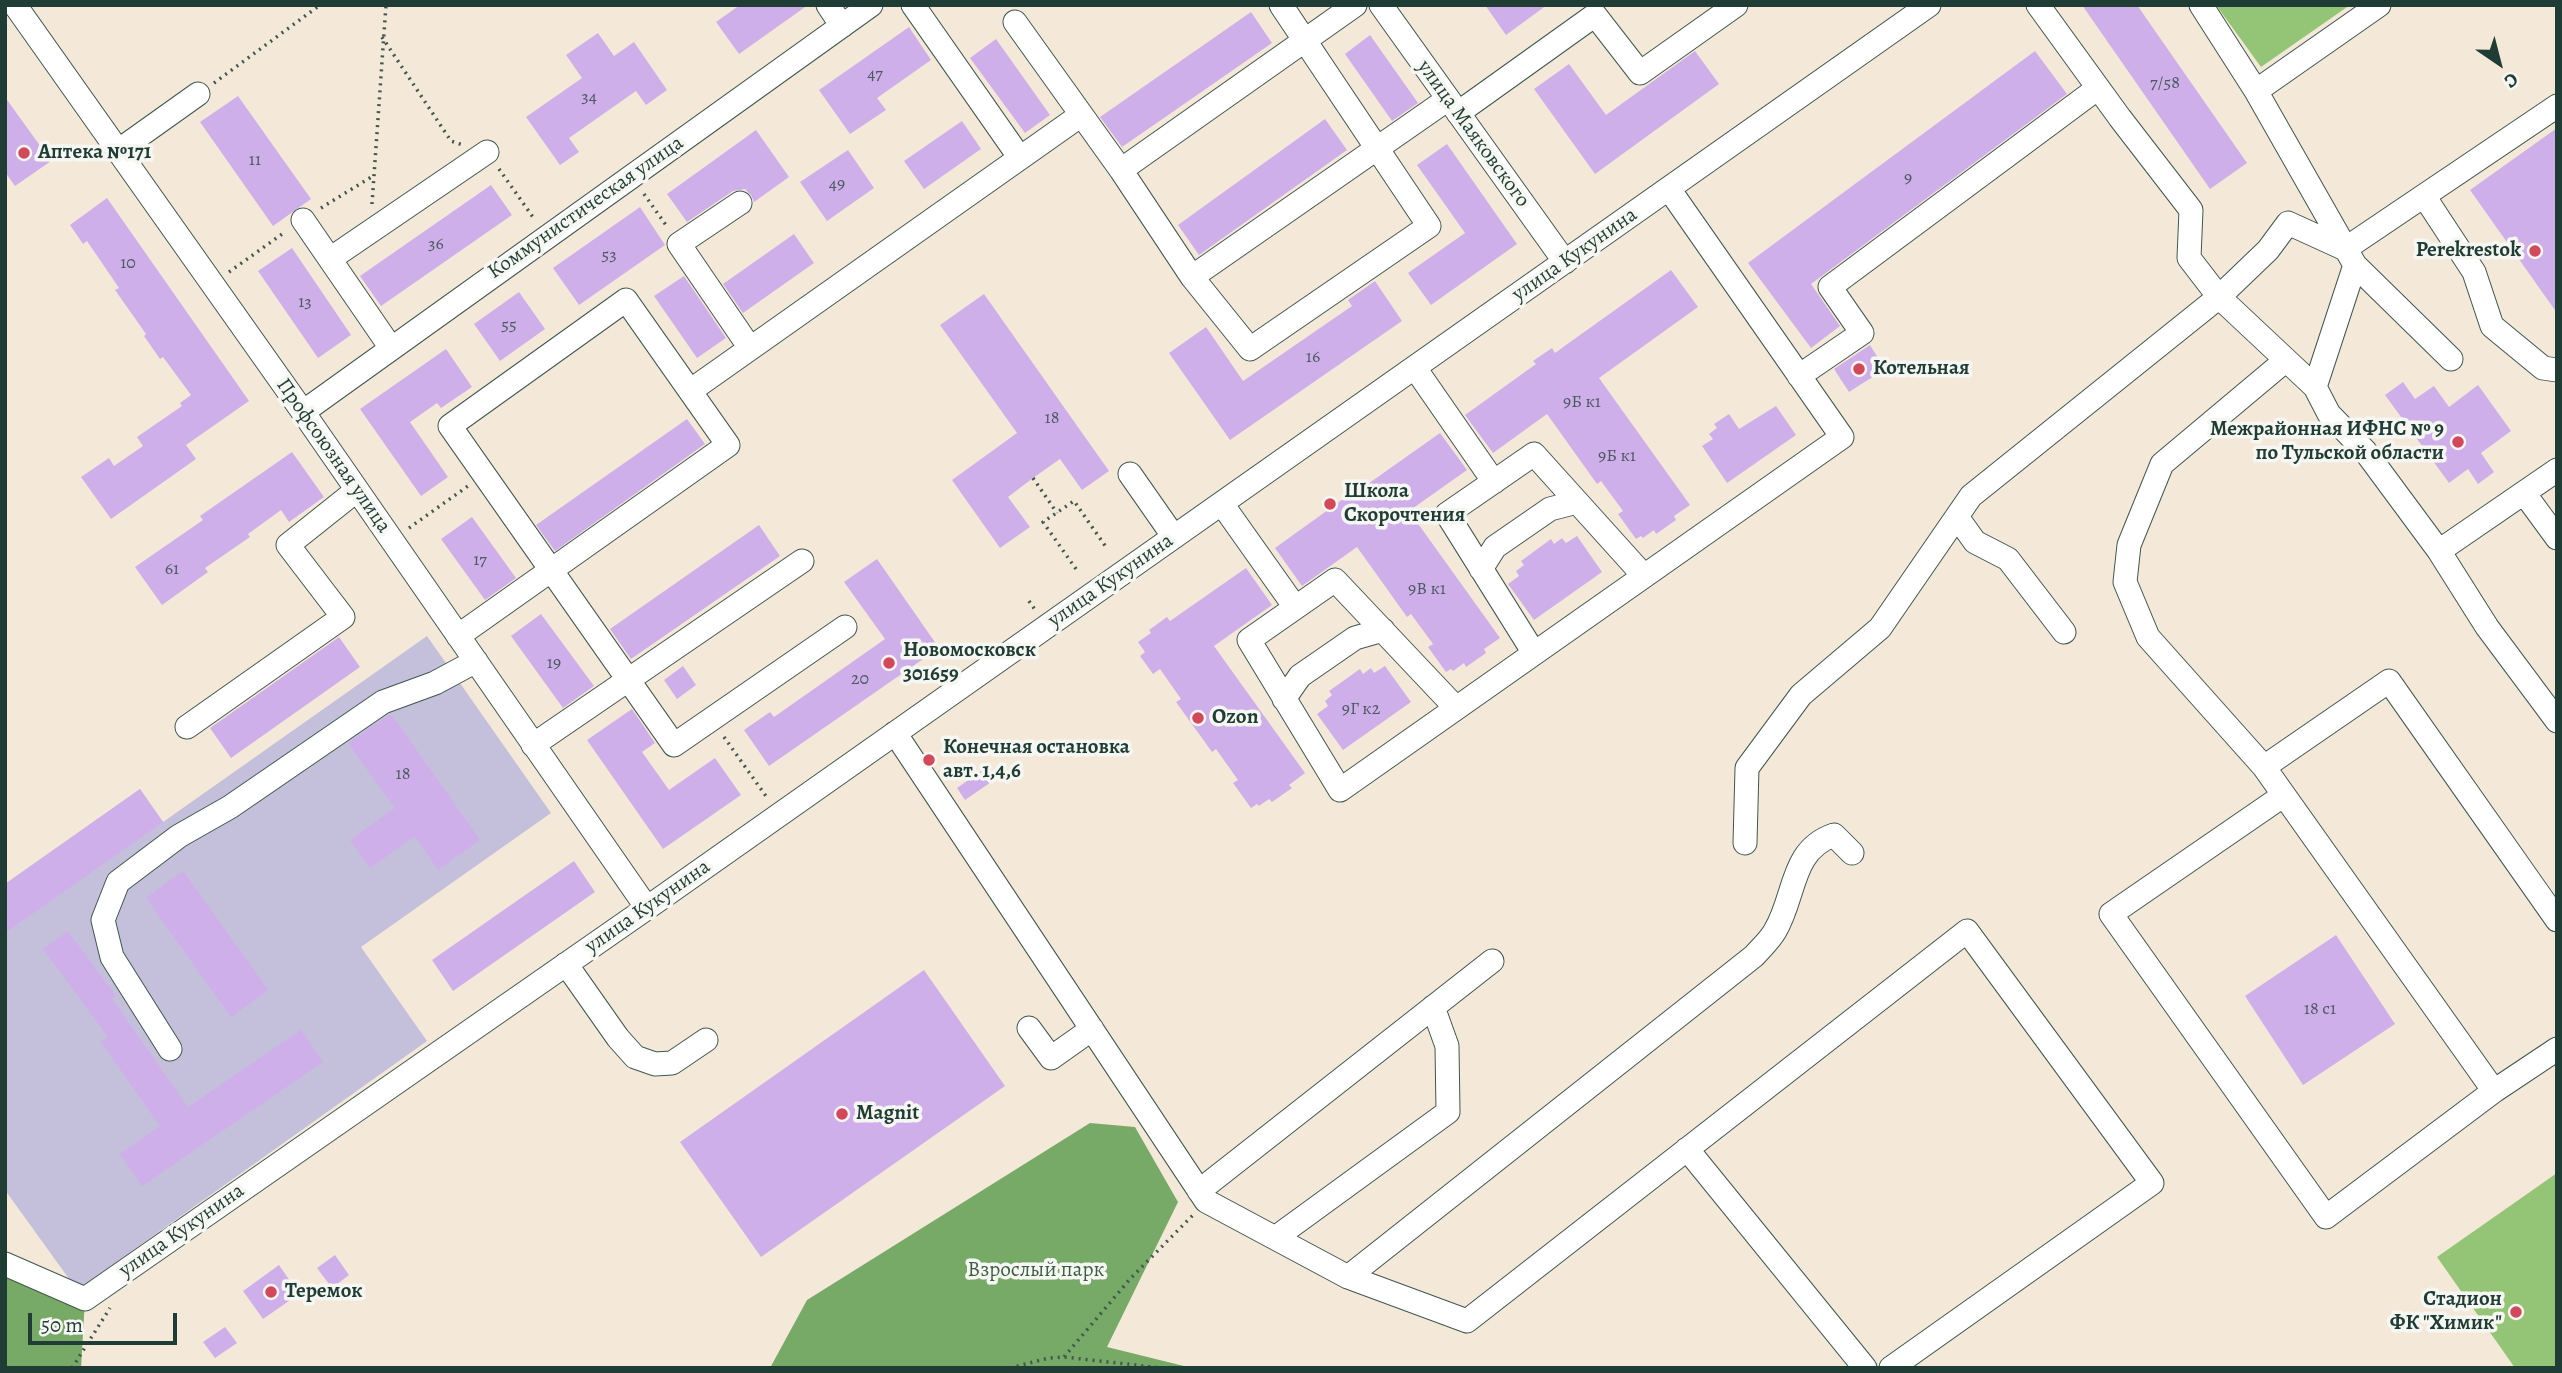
<!DOCTYPE html>
<html>
<head>
<meta charset="utf-8">
<style>
	body { margin:0 }
	#map { position:relative; width:2562px; height:1373px; overflow:hidden; background:#f4e9d9; font-family:Alegreya,serif }
	canvas { display:block }
	.frame { position:absolute; inset:0; border:7px solid #1f3d34; pointer-events:none }
	.north { position:absolute; left:2464px; top:28px; width:70px; height:70px; -webkit-text-stroke:5px #f6f6f2; paint-order:stroke; rotate:145deg; font-size:19px; font-weight:700; line-height:28px; text-align:center; color:#1f3d34 }
	.north::after { content:''; display:block; margin:auto; width:24px; height:32px; background:#1f3d34; clip-path:polygon(50% 0,100% 100%,50% 72%,0 100%) }
	.scale { position:absolute; left:28px; top:1313px; width:149px; height:32px; box-sizing:border-box; border:4px solid #1f3d34; border-top:0; padding-left:9px; font-size:21px; line-height:24px; white-space:nowrap; color:#1f3d34; -webkit-text-stroke:5px #f6f6f2; paint-order:stroke }
</style>
</head>
<body>
<div id="map">
<canvas width="2562" height="1373"></canvas>
<div class="frame"></div>
<div class="north">С</div>
<div class="scale">50 m</div>
</div>
<script>
const ctx = document.querySelector('canvas').getContext('2d');
ctx.lineJoin = 'round';
function fill(path, color) { ctx.fillStyle = color; ctx.fill(path, 'evenodd'); }
function strokePath(path, color, width, dash) { ctx.strokeStyle = color; ctx.lineWidth = width; ctx.lineCap = dash ? 'butt' : 'round'; ctx.setLineDash(dash || []); ctx.stroke(path); }
function drawText(font, color, halo, rows, align = 'center') {
  ctx.font = font + ' Alegreya,serif'; ctx.lineWidth = 7; ctx.setLineDash([]); ctx.textBaseline = 'middle'; ctx.strokeStyle = halo; ctx.fillStyle = color; for (const [text, x, y, turn = 0] of rows) {
    ctx.save(); ctx.translate(x, y); ctx.rotate((+turn || 0) * Math.PI / 180); ctx.textAlign = isNaN(turn) ? turn : align; if (halo) ctx.strokeText(text, 0, 0); ctx.fillText(text, 0, 0); ctx.restore();
  }
}
const industrial = new Path2D(`
	M427 636 551 813 361 947 427 1041 77 1290 5 1190V884L140 789 163 822Z`);
const green = new Path2D(`
	M2216 5H2350L2261 67Z
	M2557 1173V1368H2515L2437 1257Z`);
const forest = new Path2D(`
	M1090 1123 1135 1127 1178 1202 1107 1347 1192 1368H770L807 1300Z
	M5 1264 85 1299 81 1368H5Z`);
const building = new Path2D(`
	M740 5H808L739 54 716 22Z
	M1485 5H1547L1506 35Z
	M2082 5H2137L2247 163 2210 189Z
	M1251 12 1272 43 1122 147 1100 117Z
	M909 27 931 60 877 98 886 110 850 134 819 90Z
	M598 33 614 56 634 42 667 90 646 105 636 91 569 138 579 152 560 165 526 117 582 78 566 55Z
	M1370 35 1418 103 1392 121 1345 54Z
	M996 39 1050 115 1025 133 970 58Z
	M1695 51 1719 84 1595 174 1534 89 1569 64 1606 115Z
	M2035 51 2067 94 1811 284 1840 326 1811 348 1748 263Z
	M238 96 311 199 273 226 200 122Z
	M5 97 51 161 15 186 5 172Z
	M1325 119 1347 150 1199 255 1178 225Z
	M962 121 981 149 924 189 904 161Z
	M2557 128V313L2470 190Z
	M756 130 789 177 754 202 751 195 745 189 733 191 687 222 667 194Z
	M1447 144 1517 244 1431 305 1408 273 1465 233 1417 165Z
	M848 150 874 188 827 221 800 182Z
	M491 185 512 215 381 306 360 276Z
	M107 198 249 401 186 445 196 459 111 519 81 477 109 458 114 466 143 446 137 437 182 406 180 403 191 395 163 357 160 359 144 336 146 334 115 290 119 288 87 241 83 244 70 225Z
	M640 207 665 245 579 305 553 268Z
	M794 234 814 263 743 313 723 284Z
	M292 248 351 335 318 358 258 271Z
	M1671 270 1698 307 1599 378 1690 505 1674 516 1676 520 1656 534 1654 530 1643 538 1641 536 1636 539 1618 514 1623 511 1601 481 1597 484 1547 414 1493 453 1465 415 1536 364 1533 361 1552 348 1555 353 1566 345Z
	M684 276 726 338 697 358 654 296Z
	M1375 281 1402 321 1230 440 1169 353 1206 327 1243 381 1352 306 1348 300Z
	M519 292 545 329 500 361 474 324Z
	M984 294 1109 471 1082 490 1060 459 1033 478 1008 497 1030 527 1000 548 952 480 1017 433 940 325Z
	M1870 345 1885 369 1849 392 1834 369Z
	M446 349 472 387 441 408 437 403 410 422 448 477 421 496 360 409Z
	M2403 382 2415 399 2434 386 2449 407 2478 385 2511 431 2481 453 2494 472 2478 484 2468 469 2449 483 2385 395Z
	M1776 406 1796 435 1727 483 1702 446 1713 439 1709 434 1717 428 1714 424 1729 414 1739 429Z
	M687 419 705 444 555 551 536 525Z
	M1440 433 1467 470 1409 511 1500 638 1484 649 1486 653 1466 667 1464 663 1453 671 1451 669 1446 672 1428 647 1433 644 1411 614 1407 617 1357 547 1302 586 1275 548 1346 497 1344 494 1362 482 1365 486Z
	M292 452 324 497 289 522 281 510 248 534 250 537 205 568 208 572 162 605 135 567 203 520 200 516Z
	M472 517 516 578 485 600 441 539Z
	M759 525 780 556 631 659 610 629Z
	M1577 536 1602 572 1534 620 1508 584 1519 576 1516 571 1524 565 1521 561 1551 539 1554 544 1562 538 1566 543Z
	M877 559 939 648 769 766 744 730 770 712 774 717 885 639 844 582Z
	M1246 568 1272 605 1214 646 1305 773 1289 785 1292 788 1272 802 1269 799 1259 806 1257 804 1251 808 1233 783 1238 780 1216 749 1212 752 1176 702 1181 699 1160 669 1153 674 1140 656 1145 652 1138 642 1151 633 1149 630 1167 617 1170 621Z
	M541 614 594 686 563 708 511 636Z
	M339 637 360 667 231 758 210 728Z
	M683 666 696 685 677 699 664 680Z
	M1385 666 1411 702 1343 750 1317 714 1328 706 1325 701 1332 695 1329 691 1360 669 1363 674 1371 668 1374 673Z
	M632 709 655 743 642 752 669 790 715 758 741 795 663 849 587 740Z
	M391 714 480 840 438 870 415 836 370 868 350 840 395 808 348 743Z
	M988 766 997 778 965 800 957 788Z
	M140 789 163 822 5 933V884Z
	M574 861 595 892 453 991 432 960Z
	M183 871 268 990 231 1017 146 898Z
	M68 931 116 996 112 999 188 1107 301 1030 323 1062 142 1186 120 1154 160 1126 101 1042 108 1037 43 949Z
	M2336 935 2395 1024 2303 1085 2245 996Z
	M924 970 1005 1086 761 1257 680 1142Z
	M335 1255 349 1275 332 1288 317 1268Z
	M279 1265 299 1294 263 1319 243 1291Z
	M225 1327 237 1343 215 1358 203 1342Z`);
const path = new Path2D(`
	M382 37 451 141 463 145
	M214 83 320 5
	M499 169 535 220
	M644 194 668 228
	M372 204 386 5
	M321 208 373 176
	M229 272 285 232
	M1033 478 1057 513
	M409 528 468 486
	M1076 569 1043 522 1074 501 1106 547
	M1029 601 1036 611
	M724 737 768 799
	M1064 1357 1130 1279 1193 1215
	M72 1368 110 1308
	M1010 1368 1049 1358 1064 1357 1162 1368`);
const minor = new Path2D(`
	M15 5 303 412 647 908
	M828 5 842 26
	M913 5 1020 158
	M1381 5 1565 262
	M2038 5 2120 118 2191 210 2189 258 2219 297 2268 250 2288 223 2345 249 2557 106
	M2201 5 2256 91 2355 265 2451 359
	M1015 22 1121 170 1192 277 1250 349 1429 226 1281 5
	M2256 91 2379 5
	M1458 113 1595 15 1640 73 1736 5
	M118 151 198 94
	M1121 170 1355 5
	M2424 196 2474 272 2492 326 2543 368 2557 370
	M740 203 679 244 750 348
	M303 220 391 348
	M330 259 487 152
	M1192 277 1448 99
	M2286 360 2162 464 2129 545 2125 582 2148 637 2264 767 2494 1091 2557 1049
	M1415 368 1494 482
	M1799 376 1862 333 1830 287 2098 88
	M2315 387 2329 414 2365 451 2439 551 2557 470
	M690 391 626 300 450 426 674 745 845 627
	M303 412 871 5
	M1130 474 1174 537
	M2524 493 2557 538
	M1222 504 1295 607
	M1957 517 1975 542 2008 559 2064 632
	M2439 551 2487 627 2557 721
	M1481 569 1495 547 1550 509 1577 502
	M458 636 728 445 690 391 1081 115
	M1534 653 1447 514 1534 454 1644 576
	M1284 699 1300 676 1355 638 1383 630
	M1456 708 1335 580 1249 640 1340 790 1842 437 1669 189
	M187 727 343 617 288 545 357 490
	M895 733 1206 1201 1348 1277 1467 1321 1967 931 2152 1183 1891 1368
	M533 745 802 561
	M2264 767 2389 681 2557 920
	M2284 795 2111 914 2326 1217 2494 1091
	M1745 843 1747 768 1801 695 1880 628 1971 496 2219 297 2315 387 2355 265
	M566 964 618 1038 635 1057 655 1064 672 1063 706 1040
	M1029 1028 1051 1058 1092 1029
	M170 1049 112 957 103 920 118 882 179 836 230 807 383 702 435 683 476 661
	M1687 1149 1865 1368
	M1199 1191 1492 961
	M1275 1238 1448 1112 1447 1046 1433 1007
	M5 1264 85 1299 647 908 1929 5
	M1348 1277 1754 956C1761 948 1770 940 1775 931 1796 896 1790 850 1834 835L1852 853`);
const markers = [
	[24,153,7,"#d1495b"],
	[2535,251,7,"#d1495b"],
	[1859,369,7,"#d1495b"],
	[2458,442,7,"#d1495b"],
	[1330,504,7,"#d1495b"],
	[889,663,7,"#d1495b"],
	[1198,718,7,"#d1495b"],
	[929,760,7,"#d1495b"],
	[842,1114,7,"#d1495b"],
	[271,1292,7,"#d1495b"],
	[2516,1312,7,"#d1495b"]
];
const numberNames = [
	["47",875,75],
	["7/58",2165,84],
	["34",589,98],
	["11",255,161],
	["9",1908,179],
	["49",837,185],
	["36",436,245],
	["53",609,256],
	["10",128,264],
	["13",305,303],
	["55",509,326],
	["16",1313,358],
	["9Б к1",1582,403],
	["18",1052,419],
	["9Б к1",1617,457],
	["17",480,561],
	["61",172,570],
	["9В к1",1427,590],
	["19",554,664],
	["20",860,680],
	["9Г к2",1361,710],
	["18",403,775],
	["18 с1",2320,1010]
];
const streetNames = [
	["улица Маяковского",1473,134,54],
	["Коммунистическая улица",586,208,-35],
	["улица Кукунина",1575,255,-35],
	["Профсоюзная улица",333,456,55],
	["улица Кукунина",1111,581,-35],
	["улица Кукунина",648,907,-35],
	["улица Кукунина",182,1231,-35]
];
const poiNames = [
	["Аптека №171",38,153],
	["Perekrestok",2521,251,"right"],
	["Котельная",1873,369],
	["Межрайонная ИФНС № 9",2444,430,"right"],
	["по Тульской области",2444,454,"right"],
	["Школа",1344,492],
	["Скорочтения",1344,516],
	["Новомосковск",903,651],
	["301659",903,675],
	["Ozon",1212,718],
	["Конечная остановка",943,748],
	["авт. 1,4,6",943,772],
	["Magnit",856,1114],
	["Теремок",285,1292],
	["Стадион",2502,1300,"right"],
	["ФК \"Химик\"",2502,1324,"right"]
];
const parkNames = [
	["Взрослый парк",1036,1271]
];
fill(industrial, '#c4c0db');
fill(green, '#94c576');
fill(forest, '#77aa67');
fill(building, '#ceafe9');
strokePath(minor, '#3f574d', 25);
strokePath(path, '#3f574d', 3.5, [2, 5]);
strokePath(minor, '#fff', 23);
for (const [x, y, r, color] of markers) { const dot = new Path2D(); dot.arc(x, y, r, 0, 2 * Math.PI); ctx.fillStyle = color; ctx.fill(dot); strokePath(dot, '#f6f6f2', 2.5); }
drawText('18px', '#4b5a61', null, numberNames);
drawText('21px', '#1f3d34', '#f6f6f2', streetNames);
drawText('bold 21px', '#1f3d34', '#f6f6f2', poiNames, 'left');
drawText('21px', '#3c5f44', '#f6f6f2', parkNames);
</script>
</body>
</html>
